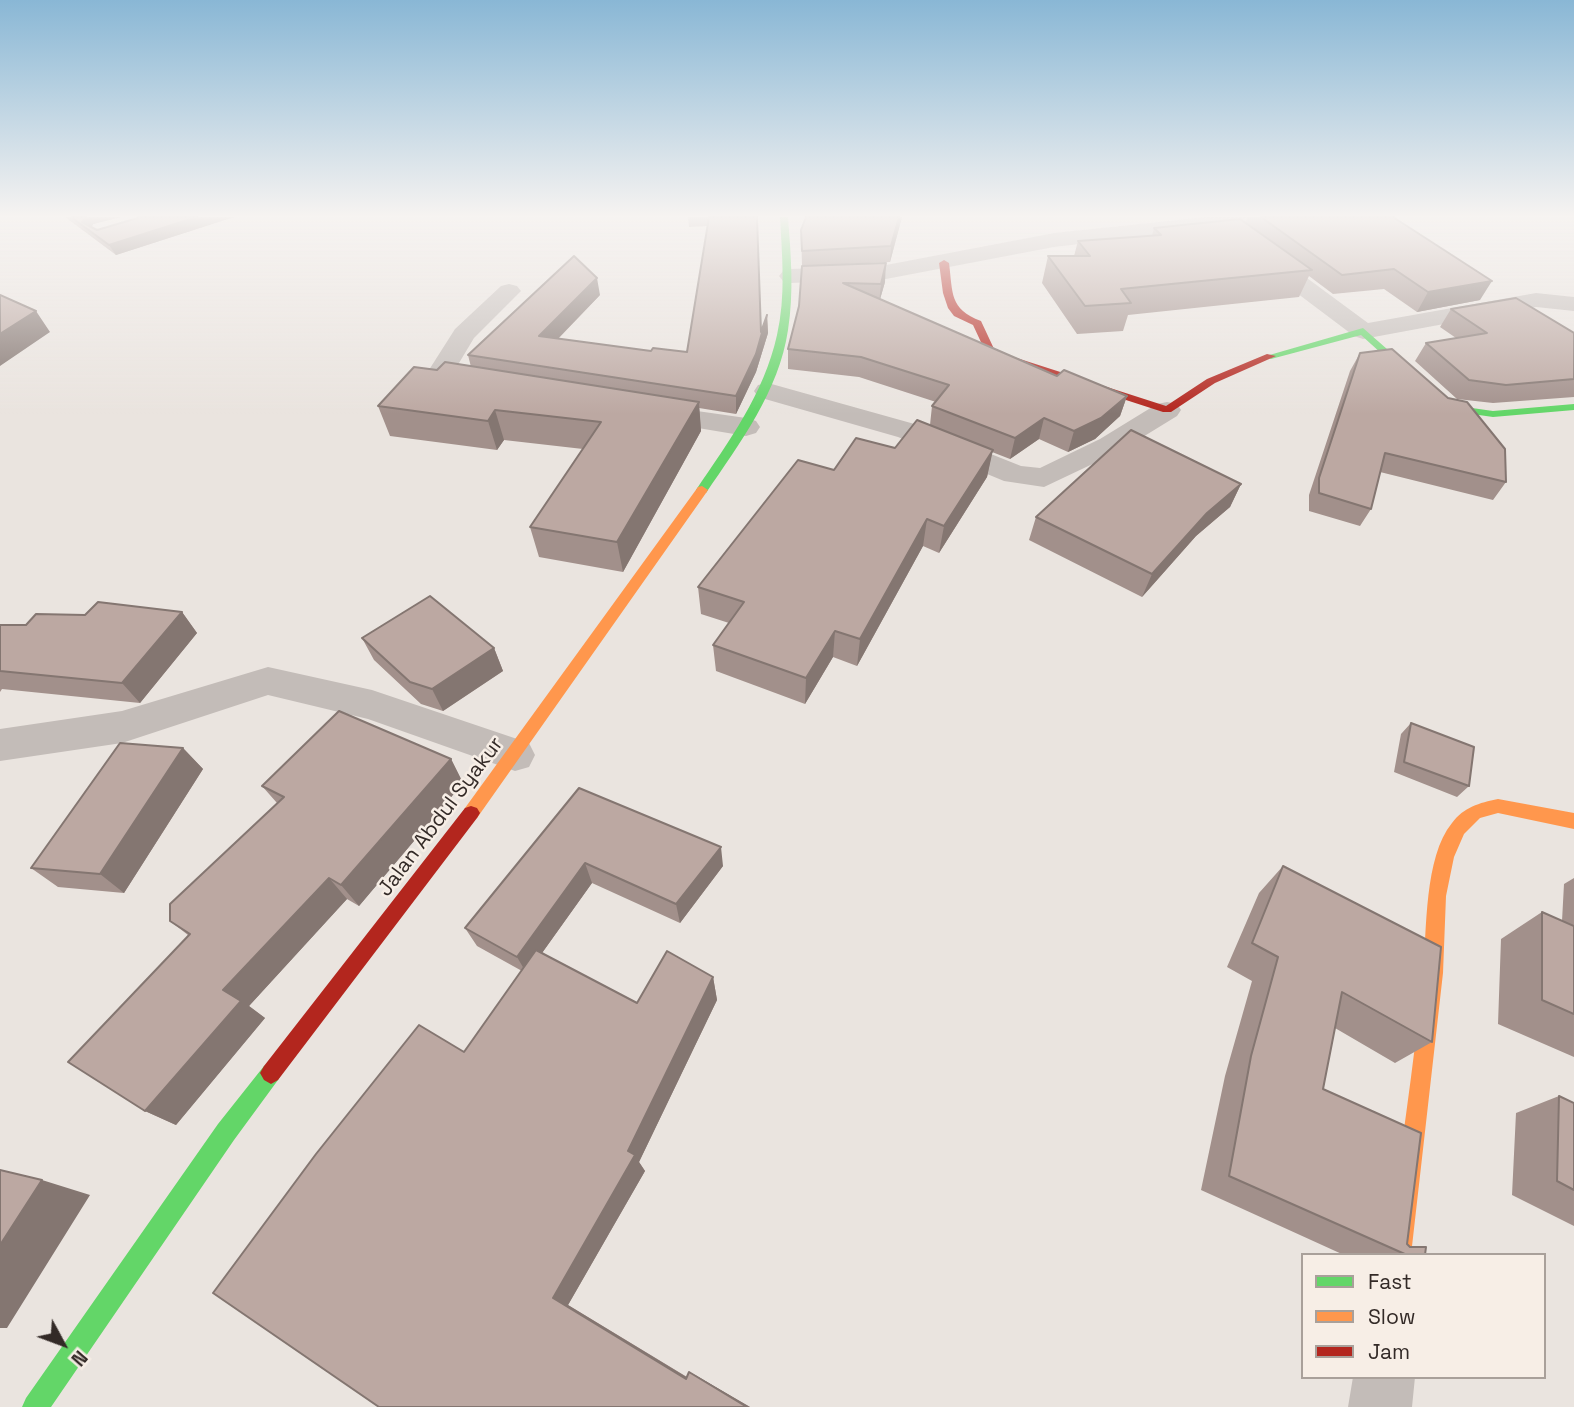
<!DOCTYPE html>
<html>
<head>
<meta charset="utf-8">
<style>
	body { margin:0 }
	#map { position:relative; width:1574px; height:1407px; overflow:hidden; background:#eae4df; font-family:"Space Grotesk",sans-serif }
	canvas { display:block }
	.legend { position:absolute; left:1301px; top:1253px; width:245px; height:126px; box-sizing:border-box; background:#f7eee6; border:2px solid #a9a09a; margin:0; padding:9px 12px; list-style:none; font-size:21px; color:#332a27 }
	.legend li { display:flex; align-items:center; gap:14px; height:35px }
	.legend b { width:35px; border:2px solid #a9a09a }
	.north { position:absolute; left:28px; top:1309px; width:70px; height:70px; -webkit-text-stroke:5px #f7eee6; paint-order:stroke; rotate:131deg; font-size:19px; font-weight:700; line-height:28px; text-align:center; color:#332a27 }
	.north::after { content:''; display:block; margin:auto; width:24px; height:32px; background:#332a27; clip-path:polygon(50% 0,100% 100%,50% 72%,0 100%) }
</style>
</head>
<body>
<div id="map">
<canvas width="1574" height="1407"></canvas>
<ul class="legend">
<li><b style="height:9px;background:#63d668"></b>Fast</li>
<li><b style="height:9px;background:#ff974d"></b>Slow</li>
<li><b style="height:9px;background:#b3261e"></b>Jam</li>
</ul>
<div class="north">N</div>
</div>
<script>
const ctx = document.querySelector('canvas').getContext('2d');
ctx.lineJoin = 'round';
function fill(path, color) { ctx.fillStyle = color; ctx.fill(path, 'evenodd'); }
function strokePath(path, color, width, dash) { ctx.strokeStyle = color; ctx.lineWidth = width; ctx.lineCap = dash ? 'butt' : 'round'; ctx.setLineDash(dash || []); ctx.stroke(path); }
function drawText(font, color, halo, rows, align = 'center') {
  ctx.font = font + ' "Space Grotesk",sans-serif'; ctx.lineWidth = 5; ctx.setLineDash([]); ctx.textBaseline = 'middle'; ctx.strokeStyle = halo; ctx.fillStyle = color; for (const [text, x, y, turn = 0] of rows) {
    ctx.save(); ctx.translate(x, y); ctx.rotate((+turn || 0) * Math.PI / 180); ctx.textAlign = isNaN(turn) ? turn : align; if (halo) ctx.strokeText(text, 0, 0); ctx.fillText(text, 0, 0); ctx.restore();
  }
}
const street = new Path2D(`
	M1206 217H1272L1261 223 1054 247 886 279 791 283 783 281 779 276 783 271 791 269 886 265 1054 233Z
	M1261 248 1269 250 1368 323 1536 293 1574 297V311L1536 307 1363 339 1354 336 1253 260 1250 255Z
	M509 284 517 286 521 291 474 338 453 373 485 379 489 385 485 391 475 393 435 386 427 373 455 329 501 286Z
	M768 383 918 425 1021 466 1040 468 1100 439 1157 404 1167 402 1177 404 1181 410 1177 416 1120 451 1044 487 1004 481 898 437 758 397 754 391 758 385Z
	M648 404 746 418 756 421 760 427 756 433 746 436 638 418 634 412 638 406Z
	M268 667 372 690 529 743 535 755 529 767 515 771 368 719 268 695 122 743 0 761V729L122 711Z
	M1353 1377H1415L1412 1407H1348Z`);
const fast = new Path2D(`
	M780 217H788C791 255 794 292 788 330 779 391 740 443 706 493H698L696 490C729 441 764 394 777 335 786 296 782 256 780 217Z
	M1363 328 1451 405 1493 411 1574 404V410L1493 417 1444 410 1361 335 1271 359 1266 356Z
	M271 1062 278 1066 282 1073 278 1080 234 1140 51 1407H22L26 1398 218 1124 264 1066Z`);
const slow = new Path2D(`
	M702 486 708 490 706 493 477 818 471 820 465 818 462 813 465 808 698 487Z
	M1498 799 1574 813V829L1498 813 1480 818 1464 834 1454 857 1446 896 1443 973 1411 1255H1387C1399 1161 1414 1067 1423 973 1427 931 1424 857 1452 823 1464 807 1479 803 1498 799Z`);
const jam = new Path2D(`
	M944 260 949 263C953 293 949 309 981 321L995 351 1166 406 1207 379 1267 354 1276 356 1215 383 1171 412H1163L987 355 973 325 954 316 948 308 943 293 939 263Z
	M471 806 477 808 480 813 477 818 278 1080 271 1084 264 1080 260 1073 264 1066 465 808Z`);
const wall = new Path2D(`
	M65 217H121L93 224 92 227 97 230 141 217H234L116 255Z
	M688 217H757L761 332 767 315 768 333 756 372 736 414 699 408 701 431 623 572 539 557 530 527 583 449 504 440 497 450 390 436 378 406 437 370 471 367 468 355 600 295 558 339 651 351 687 352 708 226 689 227Z
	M902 217 890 262 802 266 801 230Z
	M1248 217H1393L1480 300 1417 312 1384 289 1333 294 1309 276 1299 297 1128 315 1123 331 1077 334 1042 283 1048 256H1074L1078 241 1152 236 1154 228 1245 223Z
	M802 266 885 282 880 299 1057 376 1127 396 1120 416 1095 439 1068 452 1039 439 1010 459 992 452 987 477 939 553 923 546 857 666 833 657 805 704 716 671 713 645 729 623 701 614 698 587 834 470 895 448 930 425 932 406 936 402 859 377 788 369V349L799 306Z
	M1451 309 1574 333V397L1493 403 1457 399 1415 361 1426 343 1456 338 1440 327Z
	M1360 353 1506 482 1493 500 1380 472 1371 509 1360 526 1309 511V495L1350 371Z
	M1241 484 1230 507 1196 536 1142 597 1029 540 1036 517Z
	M182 612 197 633 140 703 2 689 0 692V625H26L85 615Z
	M362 638 494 648 503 671 443 711 421 704 374 660Z
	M1411 723 1469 786 1457 797 1394 772 1401 734Z
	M183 748 203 769 124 893 58 887 31 868Z
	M451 759 463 783 359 906 347 899 249 1006 265 1018 176 1125 145 1111 188 935 170 921 277 803 262 786Z
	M579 788 723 866 680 923 592 883 542 953 637 1003 713 977 717 1000 639 1162 645 1171 568 1305 687 1377 695 1375 750 1407H379L464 1052 522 971 477 946 465 928Z
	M1283 866 1432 1042 1395 1063 1335 1028 1323 1089 1407 1244 1410 1247 1425 1255H1344L1201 1190 1225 1076 1252 981 1227 967 1259 893Z
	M1574 878V1057L1498 1024 1501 939 1542 912 1562 921 1564 884Z
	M1559 1096 1574 1103V1226L1512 1195 1516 1113Z`);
const shadedWall = new Path2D(`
	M86 217H121L93 224 90 230 82 222Z
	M197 217H234L116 255 109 245Z
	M899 217H902L890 262 891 246Z
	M886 263 885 282 879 303 881 284Z
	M597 278 600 295 543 354 539 336Z
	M1492 281 1480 300 1417 312 1428 292Z
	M36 311 50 332 0 366V334Z
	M767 315 768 333 756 372 736 414V396Z
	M1127 396 1120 416 1095 439 1068 452 1074 431Z
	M699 402 701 431 623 572 617 542Z
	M495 410 504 440 497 450 488 421Z
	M1044 418 1039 439 1010 459 1015 438Z
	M993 450 987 477 939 553 944 526Z
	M1241 484 1230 507 1196 536 1142 597 1152 574 1207 513Z
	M927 519 923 546 857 666 860 639Z
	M182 612 197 633 140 703 122 683Z
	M835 631 833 657 805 704 806 678Z
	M494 648 503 671 443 711 432 689Z
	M183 748 203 769 124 893 100 874Z
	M451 759 463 783 359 906 341 885Z
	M721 847 723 866 680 923 676 904Z
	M585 863 592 883 527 974 517 957Z
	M329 878 347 899 249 1006 265 1018 176 1125 145 1111 223 990Z
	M713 977 717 1000 639 1162 645 1171 568 1305 693 1381 686 1379 553 1298 628 1151Z
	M42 1180 90 1195 7 1328H0V1245Z
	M689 1372 695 1375 750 1407H747Z`);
const building = new Path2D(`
	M71 217H86L82 222 97 230 141 217H197L109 245Z
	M709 217H757L761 332 767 315 756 354 736 396 468 355 574 256 597 278 539 336 651 351 653 348 687 352Z
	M806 217H899L891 246 802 251 801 230Z
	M1261 217H1393L1492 281 1428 292 1394 269 1342 275Z
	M1240 219 1312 270 1121 289 1131 303 1085 306 1048 256H1090L1078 241 1161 235 1154 228Z
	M886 263 881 284 843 283 1057 376 1064 370 1127 396 1101 418 1074 431 1044 418 1015 438 932 406 949 385 861 357 788 349 799 306 802 266Z
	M0 295 36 311 0 334Z
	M1516 298 1574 333V379L1506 385 1469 380 1426 343 1487 333 1451 309Z
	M1392 349 1448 398 1467 402 1505 449 1506 482 1385 453 1371 509 1319 493V478L1360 353Z
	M445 362 699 402 617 542 530 527 601 422 495 410 488 421 378 406 414 367 437 370Z
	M917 420 993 450 944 526 927 519 860 639 835 631 806 678 713 645 744 602 698 587 798 460 834 470 856 438 895 448Z
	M1131 430 1241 484 1207 513 1152 574 1036 517Z
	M430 596 494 648 432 689 410 682 362 638Z
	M98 602 182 612 122 683 0 671V625H26L36 614 85 615Z
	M339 711 451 759 341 885 329 878 223 990 241 1001 145 1111 68 1062 190 934 170 921V904L284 797 262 786Z
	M1411 723 1474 747 1469 786 1404 762Z
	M120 743 183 748 100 874 31 868Z
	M579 788 721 847 676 904 585 863 517 957 465 928Z
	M1283 866 1441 947 1432 1042 1342 992 1323 1089 1421 1133 1407 1244 1410 1247H1426L1425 1255H1407L1229 1176 1251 1056 1278 957 1252 943Z
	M1542 912 1574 926V1014L1542 1000Z
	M536 950 637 1003 667 951 713 977 628 1151 635 1155 553 1298 686 1379 689 1372 747 1407H379L213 1293 316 1154 419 1025 464 1052Z
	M1559 1096 1574 1103V1190L1557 1181Z
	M0 1170 42 1180 0 1245Z`);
const streetNames = [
	["Jalan Abdul Syakur",441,817,-53]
];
fill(street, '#c3bcb8');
fill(fast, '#63d668');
fill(slow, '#ff974d');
fill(jam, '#b3261e');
fill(wall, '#a2908b');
fill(shadedWall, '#847671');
fill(building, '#bca8a2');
strokePath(building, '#847671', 2);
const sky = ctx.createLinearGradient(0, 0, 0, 414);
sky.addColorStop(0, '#89b7d5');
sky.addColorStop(0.52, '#f6f3f1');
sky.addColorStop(1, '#f6f3f100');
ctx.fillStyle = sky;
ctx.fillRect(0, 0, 1574, 414);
drawText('21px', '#332a27', '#f7eee6', streetNames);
</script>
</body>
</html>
